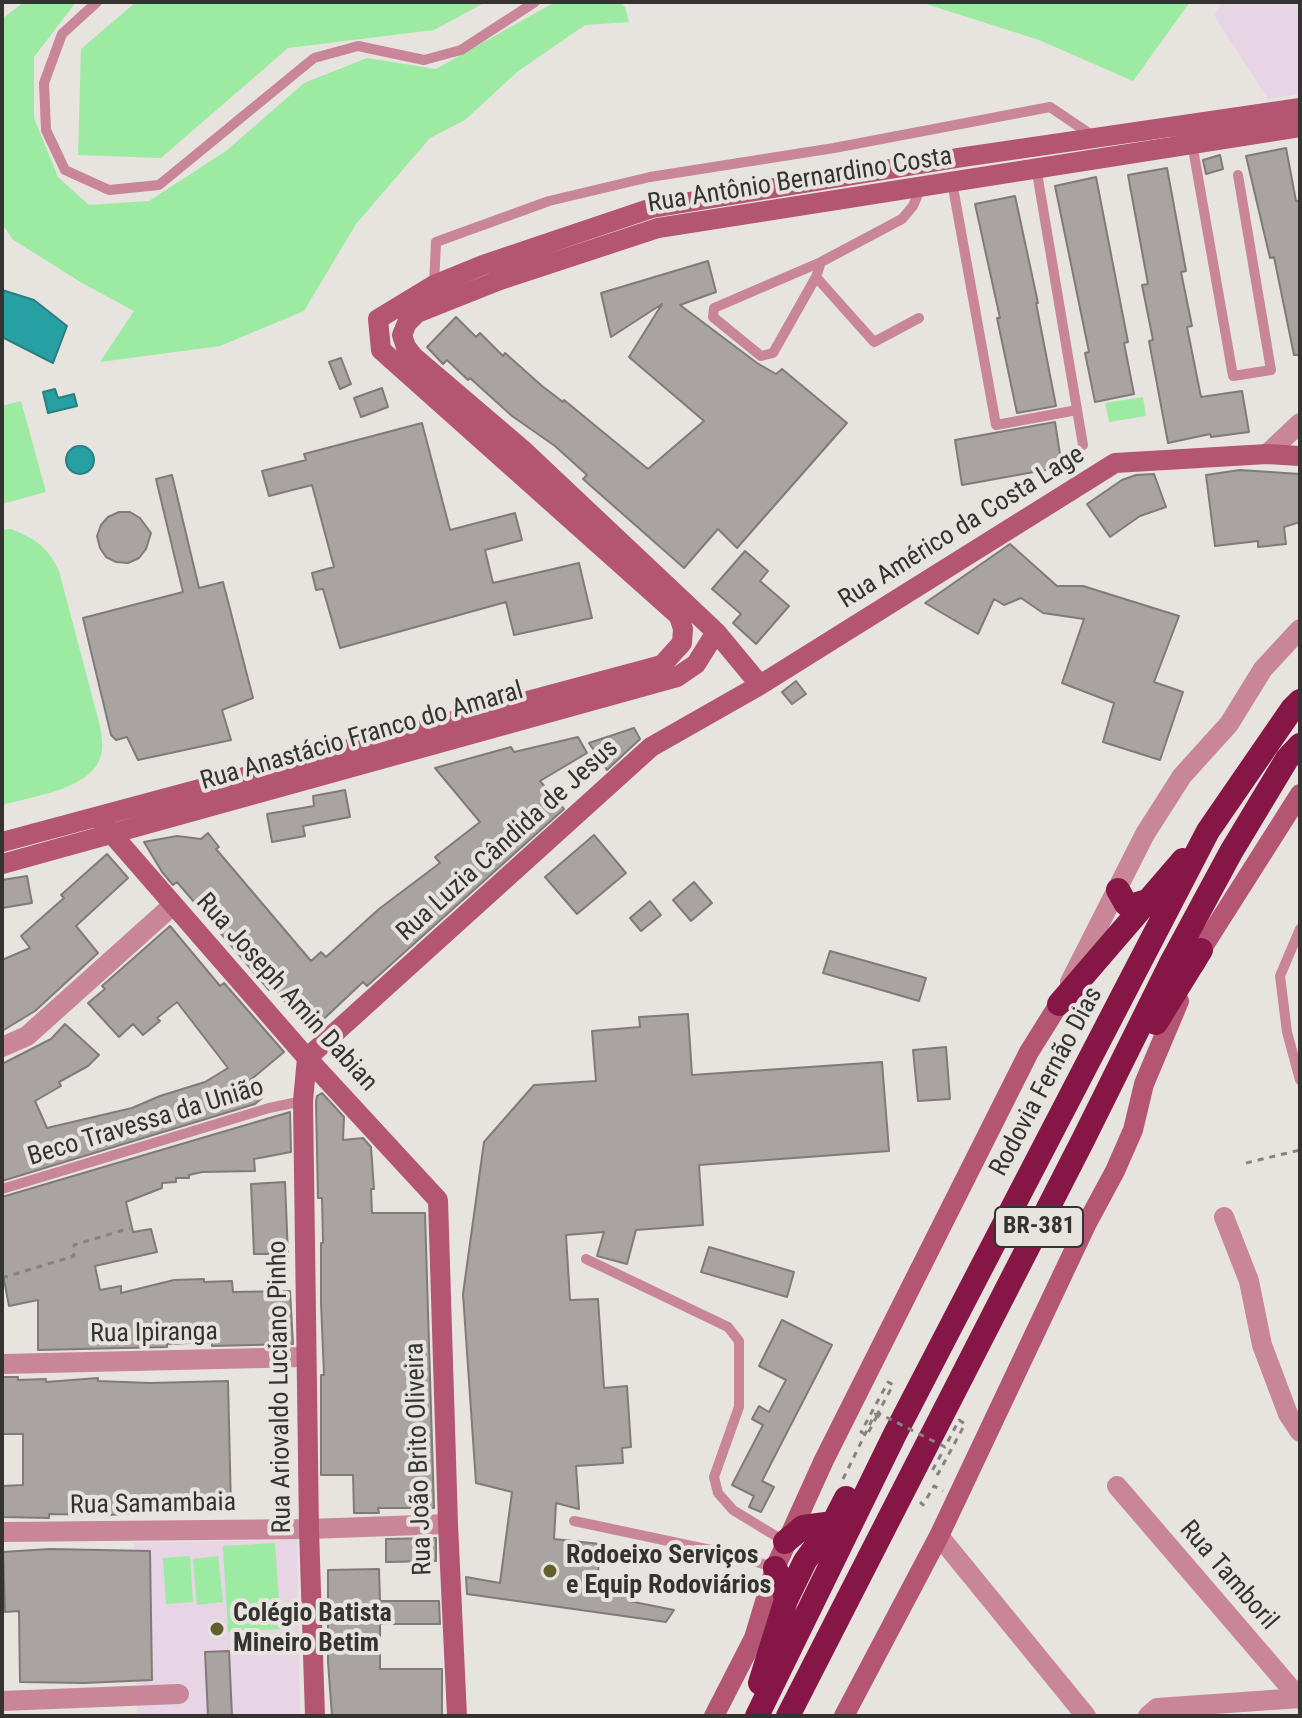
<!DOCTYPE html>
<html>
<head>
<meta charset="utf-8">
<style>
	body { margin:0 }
	#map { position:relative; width:1302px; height:1718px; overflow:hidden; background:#e7e3df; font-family:"Roboto Condensed",sans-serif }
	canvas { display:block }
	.frame { position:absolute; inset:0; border:4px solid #343331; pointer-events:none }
</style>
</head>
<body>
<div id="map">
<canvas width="1302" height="1718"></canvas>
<div class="frame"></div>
</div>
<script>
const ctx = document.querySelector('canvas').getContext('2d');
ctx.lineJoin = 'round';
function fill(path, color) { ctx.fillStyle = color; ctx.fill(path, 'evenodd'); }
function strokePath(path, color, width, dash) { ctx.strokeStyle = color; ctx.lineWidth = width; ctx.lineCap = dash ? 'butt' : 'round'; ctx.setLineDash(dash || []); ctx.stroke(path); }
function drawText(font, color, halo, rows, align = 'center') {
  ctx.font = font + ' "Roboto Condensed",sans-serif'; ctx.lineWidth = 8; ctx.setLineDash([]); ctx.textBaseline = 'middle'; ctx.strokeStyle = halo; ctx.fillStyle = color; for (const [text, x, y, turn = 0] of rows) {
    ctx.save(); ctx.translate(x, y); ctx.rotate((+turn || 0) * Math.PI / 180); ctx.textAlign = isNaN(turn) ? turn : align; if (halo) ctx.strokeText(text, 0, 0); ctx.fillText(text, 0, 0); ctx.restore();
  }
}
const education = new Path2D(`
	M1222 2H1300V94L1268 99 1214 15Z
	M297 1540 300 1716H137L134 1543Z`);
const green = new Path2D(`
	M24 2H76L34 57V118L58 177 89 205 149 201 226 151 304 83 367 58 436 69 555 2H620L625 7 629 22 585 25 517 72 465 120 430 138 356 224 304 311 220 346 100 362 134 311 82 283 12 239 2 223V19Z
	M136 2H486L434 30 288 48 161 158 78 155 81 49Z
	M920 2H1190L1133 81 1039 40Z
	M1143 397 1146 416 1109 422 1105 403Z
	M21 401 46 492 2 504V406Z
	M11 529C37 540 47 546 59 571L101 730C101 736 103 743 102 749 99 789 33 796 2 805V530Z
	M275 1543 281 1629 228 1632 223 1546Z
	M190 1556 193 1602 166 1604 163 1558Z
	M218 1556 223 1602 197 1605 193 1559Z`);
const water = new Path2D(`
	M2 290 34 300 67 326 53 363 2 337Z
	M55 389 58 398 74 394 77 406 48 413 43 392Z
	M66 460a14 14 0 1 1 28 0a14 14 0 1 1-28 0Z`);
const building = new Path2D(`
	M1286 148 1296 201H1300V355H1294L1274 257 1270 258 1246 156Z
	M1220 155 1223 169 1206 174 1203 160Z
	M1167 168 1186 271 1181 272 1192 326 1187 327 1201 397 1242 391 1249 432 1211 437 1210 434 1168 443 1149 341 1153 340 1142 285 1148 284 1128 175Z
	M1096 177 1128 342 1124 343 1134 394 1095 402 1085 353 1089 352 1055 186Z
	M1015 196 1038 303H1036L1056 406 1017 413 997 318H1000L975 204Z
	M708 261 716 292 680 305 757 363 776 374 782 369 847 423 737 548 718 529 684 568 583 479 587 475 555 446 512 416 470 378 468 380 447 360 443 364 427 347 456 317 476 337 480 333 503 356 505 353 542 386 563 402 564 400 648 469 704 421 629 357 662 304 611 337 601 293Z
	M341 358 351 384 340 389 329 362Z
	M382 388 388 407 361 417 354 398Z
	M1055 422 1062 467 962 485 955 440Z
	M422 423 450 530 515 513 522 540 485 550 493 583 579 563 592 618 514 635 506 602 340 648 323 589 316 590 312 573 334 567 312 485 269 496 262 471 306 460 304 454Z
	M1240 470 1300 474V522L1284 527 1286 544 1258 547V541L1215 546 1206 475Z
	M1154 474 1166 507 1140 516 1110 537 1087 504 1122 480 1136 475Z
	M172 475 199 588 223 582 253 698 222 710 231 740 138 760 127 737 116 740 111 735 83 618 183 592 156 479Z
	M119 512H130L140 518 151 533 146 549 139 558 128 563 116 562 106 557 100 548 97 536 101 525 108 517Z
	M1010 544 1057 586H1083L1179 616 1154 682 1183 692 1160 760 1103 742 1114 703 1062 683 1084 619 1043 613 1021 598 1004 605 994 599 978 634 925 603Z
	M745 551 768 571 760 581 789 606 756 644 733 623 741 614 712 589Z
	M796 681 806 694 792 704 782 692Z
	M634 728 640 739 607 770 589 743Z
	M578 737 587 753 540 781 564 809 367 986 363 982 311 1031 273 987 269 990 177 882 173 885 162 872 144 842 177 836 201 839 208 833 219 847 216 849 311 961 321 952 326 957 379 909 440 863 435 857 480 822 435 768 511 747 514 752Z
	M345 790 350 817 303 826 305 836 272 842 267 814 314 806 313 796Z
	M594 835 626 873 577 914 545 877Z
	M107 854 128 878 76 926 98 953 35 1011 2 1031V960L30 948 21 936 64 898 61 895Z
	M27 876 32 903 2 908V880Z
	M694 882 712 903 691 921 673 900Z
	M650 901 661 915 641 931 630 918Z
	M170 926 220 986 224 983 284 1052 248 1082 262 1098 255 1104 2 1181V1064L51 1039 65 1024 99 1055 88 1066 59 1082 61 1086 35 1101 47 1128 132 1108 160 1096 205 1082 228 1068 177 1002 157 1018 160 1021 143 1035 133 1024 119 1037 88 1003 105 989 102 986Z
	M830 951 926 978 919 1001 823 973Z
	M688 1014 692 1075 882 1062 889 1151 699 1165 703 1225 636 1230 627 1264 597 1256 604 1232 566 1235 570 1300 598 1299 604 1388 627 1386 631 1447 622 1448 623 1463 576 1466 579 1509 556 1503 554 1539 600 1544 597 1587 630 1592 629 1601 674 1610 666 1622 467 1594 466 1577 500 1583 512 1492 476 1483 463 1294 484 1142 534 1085 596 1081 592 1031 640 1027 639 1017Z
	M946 1047 950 1099 918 1101 913 1050Z
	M322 1093 344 1117 343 1140 363 1138 371 1147 374 1189H371L372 1213H425L434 1508H378L379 1513H354L353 1475H321V1375H324L321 1303V1243H323L322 1198H318L316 1102 317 1096Z
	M290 1112 291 1152 254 1159 255 1171 202 1172 189 1175V1178H176V1182L162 1183V1188L126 1202 133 1232 151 1229 157 1252 95 1266 100 1290 121 1286V1293L174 1280 204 1279V1282L232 1281 233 1292 290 1291 293 1344 212 1346V1342L167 1344V1347L38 1350V1300L9 1306 2 1269V1197Z
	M285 1182 288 1254H254L251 1184Z
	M709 1247 794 1272 787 1297 701 1272Z
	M782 1320 832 1345 762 1481 774 1487 761 1512 749 1507 754 1496 732 1485 763 1425 752 1419 759 1406 769 1412 786 1380 759 1366Z
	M2 1377H18V1380L46 1379V1382L98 1378V1381L150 1383 228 1381 231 1509 107 1515 49 1514V1518L2 1517V1486L23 1485V1434H2Z
	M436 1538V1561L386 1562V1539Z
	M50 1549 150 1551 152 1680 84 1683 20 1682 19 1611 5 1612 3 1552Z
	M379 1569 380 1601H439L440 1624H380V1669H442V1716H332L328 1662V1570Z
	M229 1651 232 1716H208L205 1652Z`);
const path = new Path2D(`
	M1246 1163 1300 1150
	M2 1278 74 1256V1245L130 1228
	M843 1479 875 1414 881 1418
	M920 1502 923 1505 934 1486 943 1491`);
const lane = new Path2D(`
	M97 2 62 34 44 83 46 130 65 170 109 190 159 185 314 58 358 46 424 60 461 50 535 2
	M1192 143 1233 376 1271 370 1238 175
	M1036 167 1083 445
	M952 182 996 425 1077 410
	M821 262 816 277 773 353 761 356 713 317 714 308 821 262 902 219 913 206 921 187
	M816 277 874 342 919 318
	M434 285 436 242 549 201 650 177 834 148 1050 107 1093 136
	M1300 929 1280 976 1287 1032 1300 1080
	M2 1189 269 1108 303 1101
	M586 1259 728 1327 739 1341V1407L714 1477 718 1493 733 1510 784 1541
	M574 1521 739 1556 775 1568`);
const street = new Path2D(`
	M1267 454 1300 423
	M1070 982 1145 834 1182 776 1229 724 1263 669 1300 629
	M2 1047 27 1036 173 905
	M1224 1217 1249 1281 1262 1345 1288 1414 1300 1432
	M2 1364 306 1357
	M1117 1486 1300 1699
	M2 1532 309 1529 448 1524
	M939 1536 1086 1716
	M2 1701 179 1694
	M1148 1716 1157 1708 1300 1698`);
const secondary = new Path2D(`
	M760 685 716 632 522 449 413 356 406 347 402 335 407 323 417 313 500 280 658 228 1300 127
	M98 818 307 1058 438 1200 448 1524 457 1716
	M2 842 662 665 682 643 683 629 679 616 381 350 378 319 434 285 483 265 652 208 957 158 1300 108
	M2 864 677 677 696 664 716 632
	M1195 964 1201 950 1300 794
	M315 1716 309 1529 303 1101 307 1058 651 747 760 685 1115 463 1267 454 1300 456
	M714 1716 754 1638 775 1568 824 1460 1029 1052 1059 1004
	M844 1716 939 1536 1087 1223 1115 1171 1133 1130 1144 1084 1179 1001`);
const highway = new Path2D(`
	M1118 890 1126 904 1133 905 1147 901
	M1059 1004 1183 860
	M1156 1023 1201 950
	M785 1542 803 1527 833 1523
	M786 1600 805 1561 833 1523 846 1498
	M760 1683 786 1600 783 1584 775 1568
	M757 1716 895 1434 1208 831 1292 709 1300 701
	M788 1716 1083 1140 1170 965 1231 852 1287 759 1300 745`);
const pathBridge = new Path2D(`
	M877 1416 867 1435 861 1432 888 1382 893 1385 878 1413 945 1447 959 1420 965 1424 938 1474 932 1471 943 1451`);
const markers = [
	[550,1571,8,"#63602c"],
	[217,1629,8,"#63602c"]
];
const shields = [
	[1039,1227,88]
];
const shieldNames = [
	["BR-381",1039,1227]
];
const streetNames = [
	["Rua Antônio Bernardino Costa",800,181,-9],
	["Rua Américo da Costa Lage",962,528,-32],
	["Rua Anastácio Franco do Amaral",362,737,-16],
	["Rua Luzia Cândida de Jesus",508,841,-42],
	["Rua Joseph Amin Dabian",286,993,48],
	["Rodovia Fernão Dias",1047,1082,-62],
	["Beco Travessa da União",146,1123,-17],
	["Rua Ipiranga",154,1334,-1],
	["Rua Ariovaldo Luciano Pinho",281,1387,-91],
	["Rua João Brito Oliveira",420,1459,-92],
	["Rua Samambaia",153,1505,-1],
	["Rua Tamboril",1228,1576,49]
];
const poiNames = [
	["Rodoeixo Serviços",566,1556],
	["e Equip Rodoviários",566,1586],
	["Colégio Batista",233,1614],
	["Mineiro Betim",233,1644]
];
fill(education, '#e7d4e4');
fill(green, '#9deaa2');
fill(water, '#26a0a2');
strokePath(water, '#2a7f80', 2);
fill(building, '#a9a3a1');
strokePath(building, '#807b78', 2);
strokePath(path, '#858380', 3, [6, 6]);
strokePath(lane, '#c88698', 10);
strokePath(street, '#c88698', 20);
strokePath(secondary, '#b45574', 20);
strokePath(highway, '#861646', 24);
strokePath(pathBridge, '#858380', 3, [6, 6]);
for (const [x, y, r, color] of markers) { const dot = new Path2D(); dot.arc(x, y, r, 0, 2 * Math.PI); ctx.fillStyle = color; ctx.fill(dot); strokePath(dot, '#e7e3df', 3); }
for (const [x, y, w] of shields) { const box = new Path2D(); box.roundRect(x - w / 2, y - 20, w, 40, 6); ctx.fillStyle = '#e7e3df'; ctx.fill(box); strokePath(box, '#343331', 2); }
drawText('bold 24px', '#343331', null, shieldNames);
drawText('26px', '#343331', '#e7e3df', streetNames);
drawText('bold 26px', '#343331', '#e7e3df', poiNames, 'left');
</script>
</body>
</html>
